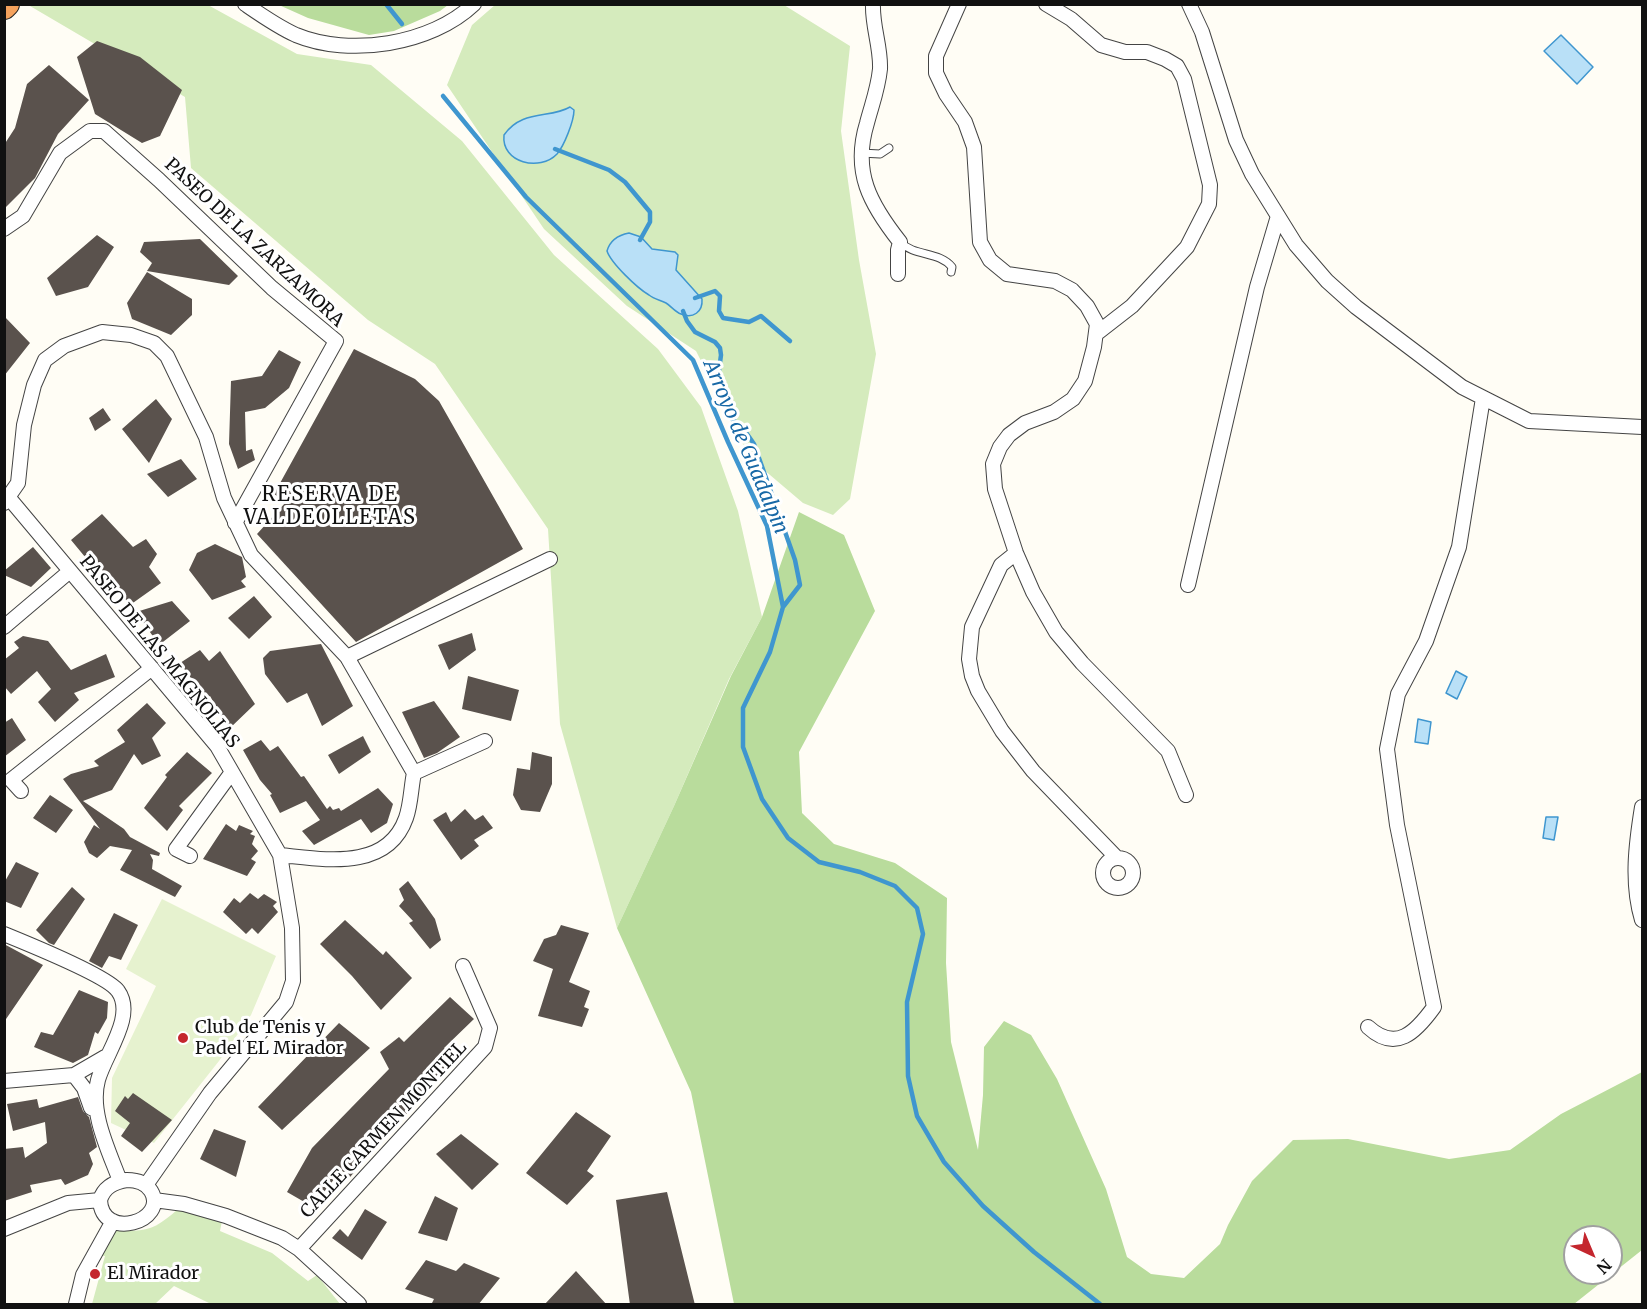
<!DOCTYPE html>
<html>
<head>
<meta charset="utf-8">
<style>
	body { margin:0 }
	#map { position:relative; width:1647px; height:1309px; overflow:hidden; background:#fffdf5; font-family:Merriweather,serif }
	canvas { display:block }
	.frame { position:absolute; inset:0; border:6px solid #111; pointer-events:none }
	.north { position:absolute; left:1563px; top:1225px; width:60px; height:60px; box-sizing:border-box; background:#fff; border:2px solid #a0a0a0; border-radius:50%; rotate:136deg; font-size:16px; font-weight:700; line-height:24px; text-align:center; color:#111 }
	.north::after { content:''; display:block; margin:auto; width:21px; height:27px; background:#c4262e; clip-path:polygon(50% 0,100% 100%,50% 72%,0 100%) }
</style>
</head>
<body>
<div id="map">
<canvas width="1647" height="1309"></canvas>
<div class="frame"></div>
<div class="north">N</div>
</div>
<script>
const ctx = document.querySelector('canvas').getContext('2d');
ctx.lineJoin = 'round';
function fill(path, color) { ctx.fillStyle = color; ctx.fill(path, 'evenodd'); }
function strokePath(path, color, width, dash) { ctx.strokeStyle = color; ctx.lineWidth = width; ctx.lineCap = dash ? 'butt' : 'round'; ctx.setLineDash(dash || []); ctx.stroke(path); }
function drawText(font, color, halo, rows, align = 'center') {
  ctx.font = font + ' Merriweather,serif'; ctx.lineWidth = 6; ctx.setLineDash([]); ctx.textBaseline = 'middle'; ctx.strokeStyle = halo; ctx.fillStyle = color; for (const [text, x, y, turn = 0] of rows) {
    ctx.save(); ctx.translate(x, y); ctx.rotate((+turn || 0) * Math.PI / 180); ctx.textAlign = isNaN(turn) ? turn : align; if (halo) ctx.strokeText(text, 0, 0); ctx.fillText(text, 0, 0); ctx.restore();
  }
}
const green = new Path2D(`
	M31 4 208 5 297 54 371 65 462 141 554 255 658 349 701 407 738 511 762 617 729 679 674 806 617 928 560 724 548 529 435 364 368 320 191 168 185 97 30 6Z
	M495 5H784L850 46 841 131 859 260 876 354 850 499 833 515 803 503 750 458 696 351 627 306 544 229 447 85 472 25Z
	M178 1209 222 1221 220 1231 272 1253 308 1281 317 1275 340 1304H211L174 1286 155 1304H92L105 1256 96 1255 117 1229C145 1234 157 1228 178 1209Z`);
const forest = new Path2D(`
	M279 5 448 4V5L440 11 394 31 369 35 308 18Z
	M799 512 844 535 875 611 799 752 802 813 834 844 895 863 947 898 946 963 951 1042 978 1150 983 1095 984 1047 1004 1021 1031 1035 1057 1079 1106 1189 1127 1257 1151 1274 1184 1278 1220 1244 1228 1225 1252 1181 1293 1140 1348 1139 1449 1159 1510 1150 1561 1114 1642 1072V1250L1574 1304H734L691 1092 617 928 674 806 731 676 762 617ZM1575 1237H1611V1273H1575Z`);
const pitch = new Path2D(`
	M162 899 276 956 251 1015 219 1061 154 1143 111 1123 112 1078 156 986 126 969Z`);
const water = new Path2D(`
	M1561 35 1593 67 1577 84 1544 51Z
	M570 107 574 110C574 121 564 146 557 154 540 172 501 163 504 135 522 109 550 119 570 107Z
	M629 233 641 237 652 249 675 252 678 255 676 270 702 299C703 312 693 319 681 314 675 312 671 306 666 303 660 300 654 299 649 295 637 288 611 263 607 251 610 240 619 235 629 233Z
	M1456 671 1467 677 1457 699 1446 693Z
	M1418 719 1431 722 1428 744 1415 742Z
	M1546 817H1558L1554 840 1543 838Z`);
const stream = new Path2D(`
	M386 4 402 24
	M443 96 526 197 693 360 728 442 767 526 783 607 770 652 743 708V747L762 799 788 838 819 862 860 872 895 886 917 908 923 934 907 1002 908 1076 917 1116 944 1162 983 1206 1034 1252 1100 1304
	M555 149 609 170 625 182 650 212V222L640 240
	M695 298 715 291 720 296 719 311 723 318 749 322 761 316 790 341
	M683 311 687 321 695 332 715 342 720 348 721 355 719 370 722 403 729 416 745 431 754 444 795 560 800 585 783 607`);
const building = new Path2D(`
	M97 41 140 57 182 90 160 136 142 143 95 114 77 57Z
	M49 65 89 100 58 134 35 178 4 209V145L15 128 27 84Z
	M97 235 114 247 88 287 56 296 47 278Z
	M200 239 238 276 229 285 147 271 152 263 140 252 144 242Z
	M147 272 192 299V315L171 335 132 319 127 303Z
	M4 316 30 343 4 376Z
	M354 349 415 379 439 401 523 549 356 642 257 534 286 502 274 494Z
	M279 350 301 362 289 388 265 408 245 412 246 451 252 449 255 460 238 469 229 444 231 381 262 376Z
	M156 399 172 419 149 463 122 429Z
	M103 408 111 420 95 431 89 418Z
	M181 459 197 479 168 497 147 474Z
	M102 514 133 547 146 539 157 554 149 567 161 583 130 605 98 565 95 569 71 540Z
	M215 544 242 557 246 577 241 581 246 587 212 600 189 570 197 553Z
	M33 547 51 568 31 587 4 575V571Z
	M254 596 272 617 249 639 228 618Z
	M172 601 190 621 159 645 136 612Z
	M472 633 476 650 449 670 438 645Z
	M23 636 48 641 71 670 106 654 115 677 74 693 79 700 55 722 38 702 51 689 37 671 11 694 4 686V660L19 648 14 642Z
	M321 644 353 706 322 726 307 693 287 703 265 674 263 658 270 651Z
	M200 650 209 661 220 651 255 704 229 729 210 696 206 699 180 663Z
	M468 676 519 690 511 721 462 709Z
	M434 701 460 737 437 753 424 758 402 712Z
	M147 703 166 723 152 738 161 756 142 765 134 754 112 790 83 801 124 829 130 837 160 853 159 856 150 854 153 860 152 869 182 886 175 897 120 870 132 850 110 846 97 858 89 853 84 842 94 825 100 829 63 779 71 774 99 766 94 761 125 742 117 730Z
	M12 718 26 740 4 757V723Z
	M363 736 371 752 339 774 328 755Z
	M261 740 270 751 278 746 301 777 304 776 327 809 330 806 333 810 339 808 341 811 378 788 393 804 387 823 371 833 361 819 314 845 302 831 320 820 306 801 280 813 270 795 272 794 260 780 243 750Z
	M187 752 212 773 179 806 183 810 167 831 144 808 167 777 165 775Z
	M532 752 552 757V784L540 812 521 810 513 795 517 768 530 770Z
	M50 795 73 810 56 833 33 818Z
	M465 809 475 820 483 815 493 828 474 840 479 846 461 860 433 820 446 812 451 822Z
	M226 824 236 831 239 825 253 831 250 834 255 836 252 844 258 851 251 859 256 862 247 876 203 859Z
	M16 862 39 873 21 908 4 901V883Z
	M408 881 435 919 441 940 430 949 409 923 413 921 399 906 404 900 399 889Z
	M72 887 85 899 54 945 49 943 36 930Z
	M250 893 258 899 264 894 277 902 273 906 278 912 258 934 252 928 246 934 223 912 234 898 240 903Z
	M114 913 138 925 121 960 109 956 102 968 89 961Z
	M345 920 383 955 386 951 412 978 381 1010 352 976 320 944Z
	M561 925 589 933 569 982 590 991 584 1007 589 1009 582 1027 538 1016 553 969 533 961 544 939 556 935Z
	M4 944 43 965 4 1022Z
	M79 990 108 1002 107 1018 98 1034 95 1032 88 1055 73 1063 34 1047 41 1032 53 1035Z
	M450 997 474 1019 444 1048 457 1060 446 1074 444 1072 350 1177 341 1170 313 1207 287 1192 312 1148 389 1069 380 1052 399 1037 404 1042Z
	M339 1023 370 1048 282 1130 258 1107Z
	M133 1093 172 1120 142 1152 121 1136 130 1123 115 1111 125 1096 128 1099Z
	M78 1097 83 1111 89 1117 97 1147 89 1153 93 1164 88 1175 65 1185 61 1179 30 1185 32 1192 4 1201V1149L23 1147 25 1158 47 1143 45 1122 13 1131 7 1104 37 1099 39 1108Z
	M576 1112 611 1136 587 1171 594 1176 567 1205 526 1173Z
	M214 1129 246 1141 236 1177 200 1159Z
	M461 1134 499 1164 472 1190 436 1154Z
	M667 1192 695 1305H630L616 1200Z
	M435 1196 458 1208 447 1241 418 1233Z
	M365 1209 387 1222 362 1260 332 1238 340 1229 348 1237Z
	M426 1260 456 1271 464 1263 500 1278 478 1305H431L434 1299 405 1289Z
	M576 1271 607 1305H544Z`);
const service = new Path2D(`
	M861 153 880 154 889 148
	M900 242C915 257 939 251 952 267L951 272`);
const minor = new Path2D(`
	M245 4C261 15 278 27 296 35 349 57 431 45 474 4
	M873 4C872 26 881 47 880 69 878 89 872 104 867 123 852 172 870 204 900 242L898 250V274
	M959 4 936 56V73L946 94 965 122 974 147 980 242 990 260 1007 274 1055 281 1072 290 1087 306 1097 324 1094 347 1085 381 1073 399 1054 412 1025 423 1009 435 1000 447 993 464 995 489 1016 553 1033 592 1056 632 1082 663 1168 751 1186 795
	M1046 4 1071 19 1101 45 1125 52H1147L1165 59 1177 66 1184 79 1210 185 1209 204 1187 247 1132 306 1096 334
	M1189 4 1202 32 1236 140 1252 174 1296 245 1327 281 1356 307 1462 387 1529 421 1642 427
	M4 229 23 216 60 153 90 131H104L159 180 272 288 336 341 235 523
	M4 496 9 498 217 746 280 855 292 928 293 981 286 1002 210 1093 146 1185
	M4 503 18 483 24 425 34 385 45 360 64 346 102 332 131 335 154 343 167 356 206 437 224 498 251 555 347 657 414 773C411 787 411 804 406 818 387 872 323 859 280 855
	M1016 553 1001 565 972 627 969 659 972 676 978 691 1002 731 1033 771 1117 858
	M1188 585 1257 287 1278 216
	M4 627 70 571
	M347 657 550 559
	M414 773 485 741
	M21 791 11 780 152 668
	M1642 807C1636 844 1631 883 1642 920
	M190 856 176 849 232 772
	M1103 873a15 15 0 1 1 30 0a15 15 0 1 1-30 0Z
	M4 934C26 943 108 976 118 991 136 1016 105 1054 98 1080 89 1112 109 1151 120 1181
	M1368 1027C1396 1053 1416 1032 1434 1007L1397 825 1387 749 1398 694 1426 641 1459 547 1483 398
	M74 1075 84 1088 91 1108 94 1109
	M4 1081 74 1075 105 1057
	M127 1180C137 1180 146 1183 151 1191 169 1221 102 1242 100 1200 104 1187 114 1182 127 1180Z
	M154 1200 184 1204 226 1216 282 1238 299 1249 359 1304
	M4 1229 68 1203 100 1200
	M299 1249 485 1047 490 1028 463 966
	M76 1304 83 1275 113 1221`);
const motorway = new Path2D(`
	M4 7 7 4`);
const markers = [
	[183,1038,6,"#c4262e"],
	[95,1274,6,"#c4262e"]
];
const streetNames = [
	["PASEO DE LA ZARZAMORA",254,243,43],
	["PASEO DE LAS MAGNOLIAS",159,652,51],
	["CALLE CARMEN MONTIEL",384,1130,-47]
];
const poiNames = [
	["Club de Tenis y",195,1028],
	["Padel EL Mirador",195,1049],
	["El Mirador",107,1274]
];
const waterNames = [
	["Arroyo de Guadalpin",745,447,67]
];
const neighbourhoodNames = [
	["RESERVA DE",330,495],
	["VALDEOLLETAS",330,518]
];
fill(green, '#d5ebbd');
fill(forest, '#b9dc9c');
fill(pitch, '#e6f2cf');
fill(water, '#b9e0f7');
strokePath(water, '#3f96cf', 1.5);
strokePath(stream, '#3f96cf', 4.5);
fill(building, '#5a524d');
strokePath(service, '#444', 9);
strokePath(minor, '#444', 16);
strokePath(motorway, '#222', 26);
strokePath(service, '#fff', 7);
strokePath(minor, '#fff', 14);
strokePath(motorway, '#f5a25d', 24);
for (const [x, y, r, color] of markers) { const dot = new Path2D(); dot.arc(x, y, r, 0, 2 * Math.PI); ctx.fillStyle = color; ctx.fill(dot); strokePath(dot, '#fff', 2); }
drawText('18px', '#111', '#fff', streetNames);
drawText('18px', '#111', '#fff', poiNames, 'left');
drawText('italic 20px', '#1768a6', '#fff', waterNames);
ctx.letterSpacing = '1.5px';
drawText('20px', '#111', '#fff', neighbourhoodNames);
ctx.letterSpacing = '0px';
</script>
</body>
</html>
